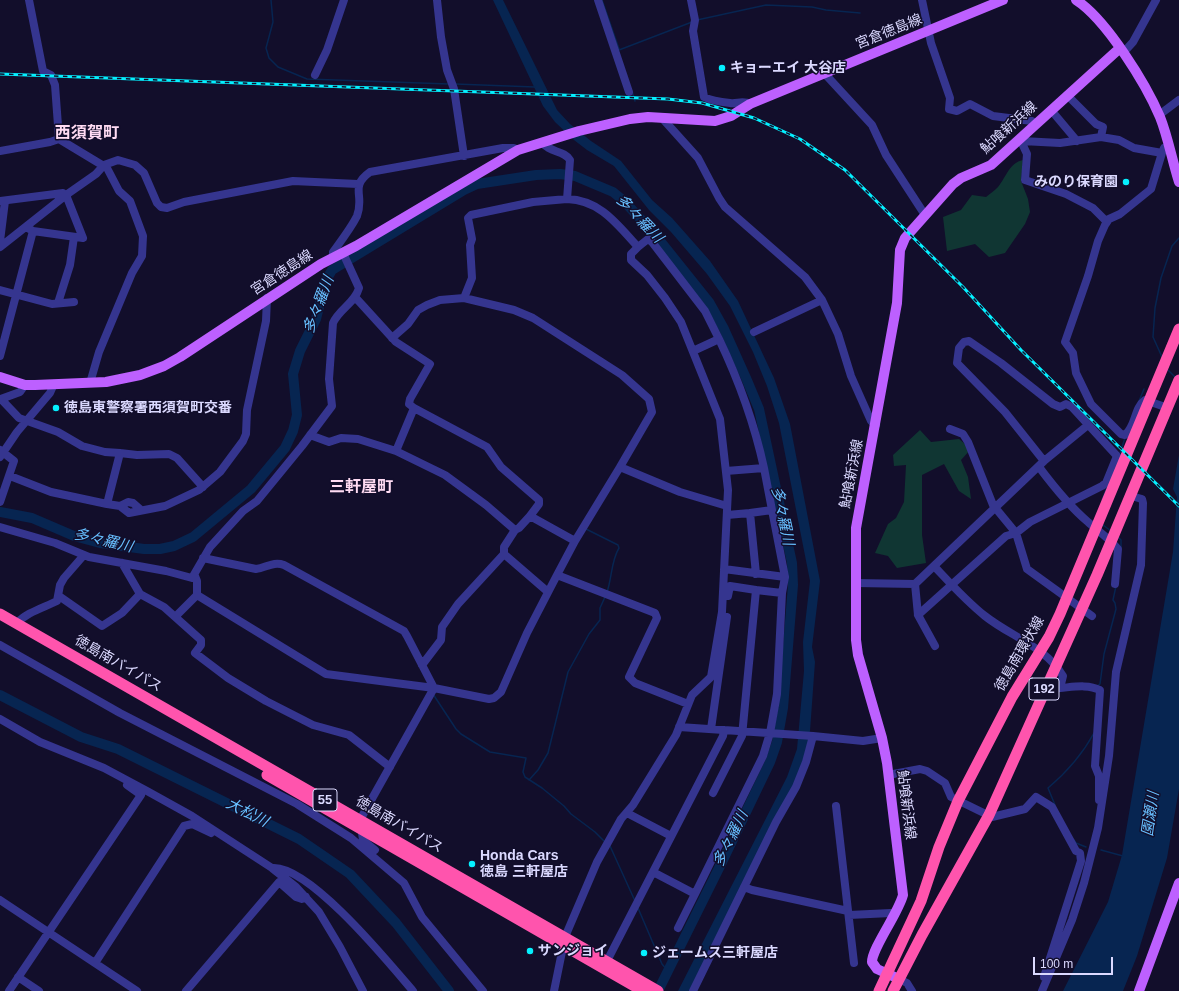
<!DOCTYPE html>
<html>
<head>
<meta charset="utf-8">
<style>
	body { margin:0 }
	#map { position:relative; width:1179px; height:991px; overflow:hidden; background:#120e2b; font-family:Arial,sans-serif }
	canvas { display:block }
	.scale { position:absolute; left:1033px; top:957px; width:80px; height:18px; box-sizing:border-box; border:2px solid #dbd9ff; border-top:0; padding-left:5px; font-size:12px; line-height:14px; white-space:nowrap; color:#dbd9ff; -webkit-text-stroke:3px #120e2b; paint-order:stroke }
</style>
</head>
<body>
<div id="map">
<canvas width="1179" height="991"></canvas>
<div class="scale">100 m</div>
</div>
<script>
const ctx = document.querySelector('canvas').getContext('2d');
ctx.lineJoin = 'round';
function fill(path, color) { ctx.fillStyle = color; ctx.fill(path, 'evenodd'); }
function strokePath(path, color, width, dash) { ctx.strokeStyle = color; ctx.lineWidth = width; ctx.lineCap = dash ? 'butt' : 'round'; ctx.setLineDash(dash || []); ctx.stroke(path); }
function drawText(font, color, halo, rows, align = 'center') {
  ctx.font = font + ' Arial,"Noto Sans JP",sans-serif'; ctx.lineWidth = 3; ctx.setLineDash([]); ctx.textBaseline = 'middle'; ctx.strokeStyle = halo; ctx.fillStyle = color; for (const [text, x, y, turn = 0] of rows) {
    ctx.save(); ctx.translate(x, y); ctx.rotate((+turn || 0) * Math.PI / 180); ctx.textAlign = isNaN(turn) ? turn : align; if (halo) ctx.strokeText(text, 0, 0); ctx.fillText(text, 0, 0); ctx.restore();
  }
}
const green = new Path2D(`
	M1023 160 1021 181 1028 199 1030 212 1025 224 1005 253 989 257 975 244 947 251 943 217 961 210 972 195 986 197C990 194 995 190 998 187 1007 176 1009 163 1023 160Z
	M920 430 931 442 959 439 971 449 961 460 968 477 971 499 959 491 944 464 922 475V535L926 563 897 568 888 556 875 553 888 524 896 518 904 502 906 465 894 466 893 455Z`);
const water = new Path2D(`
	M493 0H503L557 110 570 124 591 141 621 161 652 200 672 218 710 261 738 301 774 378 790 424 820 581 812 647 815 662 810 731 805 760 794 786 690 991H678L787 777 797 749 804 671 803 642 810 581 779 423 767 386 753 352 730 306 707 274 671 232 649 210 614 166 587 150 574 140 555 122 543 106Z
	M1179 455V789L1167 858 1137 956 1123 991H1063L1108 902 1122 855 1173 552 1177 497 1173 489Z`);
const stream = new Path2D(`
	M271 0 273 22 266 48 269 58 278 67 307 79 449 84
	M602 0 619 49
	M697 20 766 5 812 7 826 10 860 13
	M619 50 692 22
	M455 84 535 87
	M632 91 635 101
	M1162 357 1153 337 1155 308 1161 278 1172 246 1179 238
	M1168 370 1176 378
	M1139 401 1144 389
	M1120 453 1125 438
	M1102 500 1107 487
	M1103 525 1111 531
	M586 529 618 545 619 548C611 561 612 578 607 592
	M1118 537 1121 540V548
	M1097 686 1100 684 1104 654 1116 609 1115 603 1113 600 1116 586
	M433 694 456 729 461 734 490 752 526 758 523 772 525 777 542 788 564 806 571 814 595 832 604 841
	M529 780 538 770 548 753 568 672 589 634 600 620V608L605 597
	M1055 805 1048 788C1067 772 1082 755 1094 733
	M1074 840 1076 843 1086 847
	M610 846 635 901
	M1101 850 1123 856
	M638 908 662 964 667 970`);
const river = new Path2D(`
	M0 512 32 518 74 536 100 543 144 549H160L174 546 193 537 251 489 285 448 293 431 297 415 293 374 300 351 316 319 325 282 332 270 464 190 477 184 536 175 560 174 575 176 613 192 624 201 657 237 709 302 724 329 746 378 759 409 792 563 793 585 783 708 777 742 770 762 721 864 658 991
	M0 695 81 737 118 749 299 839 350 874 396 923 449 991`);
const minor = new Path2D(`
	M29 0 43 71 51 75 55 85 59 139 107 168 119 191 130 201 143 236 142 256 132 273 99 352 90 383
	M437 0 441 37 447 70 454 89 464 156
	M598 0 629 92
	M691 0 695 20 693 31 704 97C712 101 721 102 730 103 737 104 743 100 750 104
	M922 0 931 43 950 98 949 109 957 111 970 104 993 116 1032 121 1036 123
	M1123 53 1133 42 1156 0
	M825 74 872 125 886 155 925 215
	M315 75 327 50 344 0
	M1067 95 1096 124 1103 127 1101 137
	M1051 110 1077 141
	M1159 115 1179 100
	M662 118 698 158 719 198 725 207 805 277 822 300 838 334 851 376 871 421 876 425
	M1020 139 1027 154 1025 180 1066 194 1093 208 1107 222
	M1022 141 1060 143 1101 137 1119 140 1134 148 1162 153 1164 148
	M542 142C549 153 564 150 570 160L567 199C600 200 617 224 638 247L631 254V260L647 275 665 298 681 322 720 419 728 490 722 612 711 677 692 695 676 735 633 805 621 819 597 862 565 937 554 991
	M0 151 50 142 59 139
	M1162 153 1151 189 1120 214 1109 219 1105 225 1098 241 1088 276 1065 342 1073 353 1076 373 1091 404 1121 434 1125 435C1136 426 1134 408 1145 400L1168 408
	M567 199 533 202 471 215 468 218 472 239 470 245 472 278 464 298 514 310 533 318 622 375 649 399 652 412 620 467
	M0 201 63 193 66 195 83 238 33 231 26 227
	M1 246 0 241 5 201
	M0 247 66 195 96 174 104 165 118 160 135 165 144 173 157 203 161 207 167 208 184 202 293 181 358 184
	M638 247 648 239 652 242 705 311 719 339
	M333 257V252C341 241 351 228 357 216 365 195 349 187 370 172L503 148H514L518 150
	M0 290 52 304 74 302
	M355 297 396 342 430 364 410 399 409 404 414 408
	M58 303 70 265 74 237
	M754 332 822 300
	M392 338 408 324 418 310 427 305 440 300 464 298
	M693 351 719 339C739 381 754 422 764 468
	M0 356 33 231
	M950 429 963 434 968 442 993 505 1016 533 1027 569 1092 616
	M310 435 329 442 341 438 358 439 396 451 445 475 486 505 515 530 504 547V554
	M0 450 14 461 0 502
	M396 451 414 408 487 447 501 467 539 500V504L530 516
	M120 453 137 455 169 454 177 458 203 487
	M0 457 17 432 50 393 54 384
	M1039 467C1054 487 1069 506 1088 522 1098 531 1109 538 1118 549L1115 584
	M726 471 764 468 772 510
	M10 476 51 492 107 504 120 453 105 452 82 446 58 432 19 418 1 399 20 392 25 385
	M107 504 120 506 128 502 133 503 141 510
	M120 506 129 513 165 506 199 490 220 472 243 441 246 434 247 410 266 321 267 298
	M750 513 772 510 785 577
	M727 515 750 513 756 574
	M0 527 55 543 89 557 166 571 192 578 210 547 243 511 257 501 302 446 332 406 329 379 333 323C339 309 355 303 359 288L343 253
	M515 530 519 528 530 516 575 541 557 575
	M575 541 620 467 680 492 727 506
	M203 558 256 569C266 568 273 561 284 565L404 631 407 636 434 688 360 820 363 840 375 850
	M122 563 140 594 164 607 201 640V645L195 653 228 678 266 701 313 725 349 735 390 767
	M934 566C950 583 966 601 985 616 1010 636 1046 647 1063 676L1060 688C1073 687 1088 684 1100 690L1095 766 1099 776V800
	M724 569 785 577 782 593
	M195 576 197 581V595L326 674 434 688 489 699 494 698 501 692 527 633 557 575 655 613 657 618 629 677 635 683 688 704
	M856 583 915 584 1044 461 1088 425
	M915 584 918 615 935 646
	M59 596 102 626 122 613 140 594
	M918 615 1006 536 1016 533 1030 522 1102 486 1106 483 1117 456 1072 407 1066 404 1060 407 1053 404 1001 363 969 341 964 342 959 348 957 363 1005 412 1044 461
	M176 616 197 595
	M16 624C27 612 43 608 57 601L60 585 64 578 84 555
	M0 645 120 713 297 804 351 838 404 883 422 917 483 991
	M422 665 441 640 442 627 458 604 504 554 548 592
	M0 719 40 742 104 768 147 791 192 816 272 868 296 887 319 912 340 947 363 991
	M679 727 813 736 863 741 882 738
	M711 729 727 617
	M888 775 920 769 927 771 945 783 951 797 992 817 1025 809 1036 797 1052 807 1076 851 1080 853 1081 861 1044 977
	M713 793 742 736 756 590 730 586 728 596
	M836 806 854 963
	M627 813 671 836
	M273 868C310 866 389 963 413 991
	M653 872 695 894 763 756 770 733 777 694 782 593 756 590
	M744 887 752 890 848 911
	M0 900 137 991
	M849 915 891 913 895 915
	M678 928 695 894
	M607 961 723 736 724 730
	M95 963 184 826 192 824 211 833
	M18 977 39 991
	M899 979 907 983 912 991
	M9 991 141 795 127 785
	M186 991 279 882 296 897 302 899 306 897
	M693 991 776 822 796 787 806 762 813 736
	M1042 991 1072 920 1084 883 1098 828 1109 756 1116 672 1141 565 1143 503 1142 499 1131 496`);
const major = new Path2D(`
	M1076 0C1106 19 1146 84 1160 117 1168 137 1172 160 1179 182
	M0 377 25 385H35L106 382 140 375 164 366 180 357 321 264 356 246 518 150 579 131 630 119 648 117 715 121 731 116 750 104 1003 0
	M899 979 877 969 872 962C872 948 898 914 903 895L887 763 882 738 858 655 856 640V528L897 303 900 250 905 238 953 184 961 178 991 165 1120 48
	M1139 991 1179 883`);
const highway = new Path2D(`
	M0 614 658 991
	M267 775 643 991
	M879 991 921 901 939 847 958 801 1012 697 1049 637 1060 614 1179 329
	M893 991 922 935 989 815 1097 575 1179 380`);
const rail = new Path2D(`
	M0 74 668 99 702 103 754 118 800 139 845 170 963 287 1021 350 1179 506`);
const markers = [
	[722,68,4,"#05f0ff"],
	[1126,182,4,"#05f0ff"],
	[56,408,4,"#05f0ff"],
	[472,864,4,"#05f0ff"],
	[530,951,4,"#05f0ff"],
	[644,953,4,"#05f0ff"]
];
const shields = [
	[1044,689,30],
	[325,800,24]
];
const shieldNames = [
	["192",1044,689],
	["55",325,800]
];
const streetNames = [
	["宮倉徳島線",889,32,-22],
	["鮎喰新浜線",1009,128,-42],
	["宮倉徳島線",282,273,-33],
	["鮎喰新浜線",852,474,-79],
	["徳島南環状線",1020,654,-60],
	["徳島南バイパス",118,664,30],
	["鮎喰新浜線",906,805,83],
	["徳島南バイパス",399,825,30]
];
const poiNames = [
	["キョーエイ 大谷店",730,68],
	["みのり保育園",1118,182,"right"],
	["徳島東警察署西須賀町交番",64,408],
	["Honda Cars",480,856],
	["徳島 三軒屋店",480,872],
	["サンジョイ",538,951],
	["ジェームス三軒屋店",652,953]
];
const waterNames = [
	["多々羅川",639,219,46],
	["多々羅川",319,305,-69],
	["多々羅川",782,516,78],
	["多々羅川",103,541,13],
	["大松川",247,813,27],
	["園瀬川",1151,814,-82],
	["多々羅川",731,839,-64]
];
const quarterNames = [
	["西須賀町",87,134],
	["三軒屋町",361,488]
];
fill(green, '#103633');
fill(water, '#072551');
strokePath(stream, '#072551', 1.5);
strokePath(river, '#072551', 10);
strokePath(minor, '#35358f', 8);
strokePath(major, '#bd60ff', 10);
strokePath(highway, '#ff54ad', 11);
strokePath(rail, '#05f0ff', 3);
strokePath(rail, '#120e2b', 1.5, [4.5]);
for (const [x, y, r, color] of markers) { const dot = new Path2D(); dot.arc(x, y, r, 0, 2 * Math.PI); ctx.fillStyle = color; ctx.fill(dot); strokePath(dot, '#120e2b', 1.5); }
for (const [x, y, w] of shields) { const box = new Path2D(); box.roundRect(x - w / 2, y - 11, w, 22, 3); ctx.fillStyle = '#120e2b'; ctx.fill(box); strokePath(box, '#dbd9ff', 1); }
drawText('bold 13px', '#dbd9ff', null, shieldNames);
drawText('14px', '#dbd9ff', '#120e2b', streetNames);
drawText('bold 14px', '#dbd9ff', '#120e2b', poiNames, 'left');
drawText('italic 15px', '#67bfff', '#120e2b', waterNames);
drawText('bold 16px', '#ffdbf3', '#120e2b', quarterNames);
</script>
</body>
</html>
